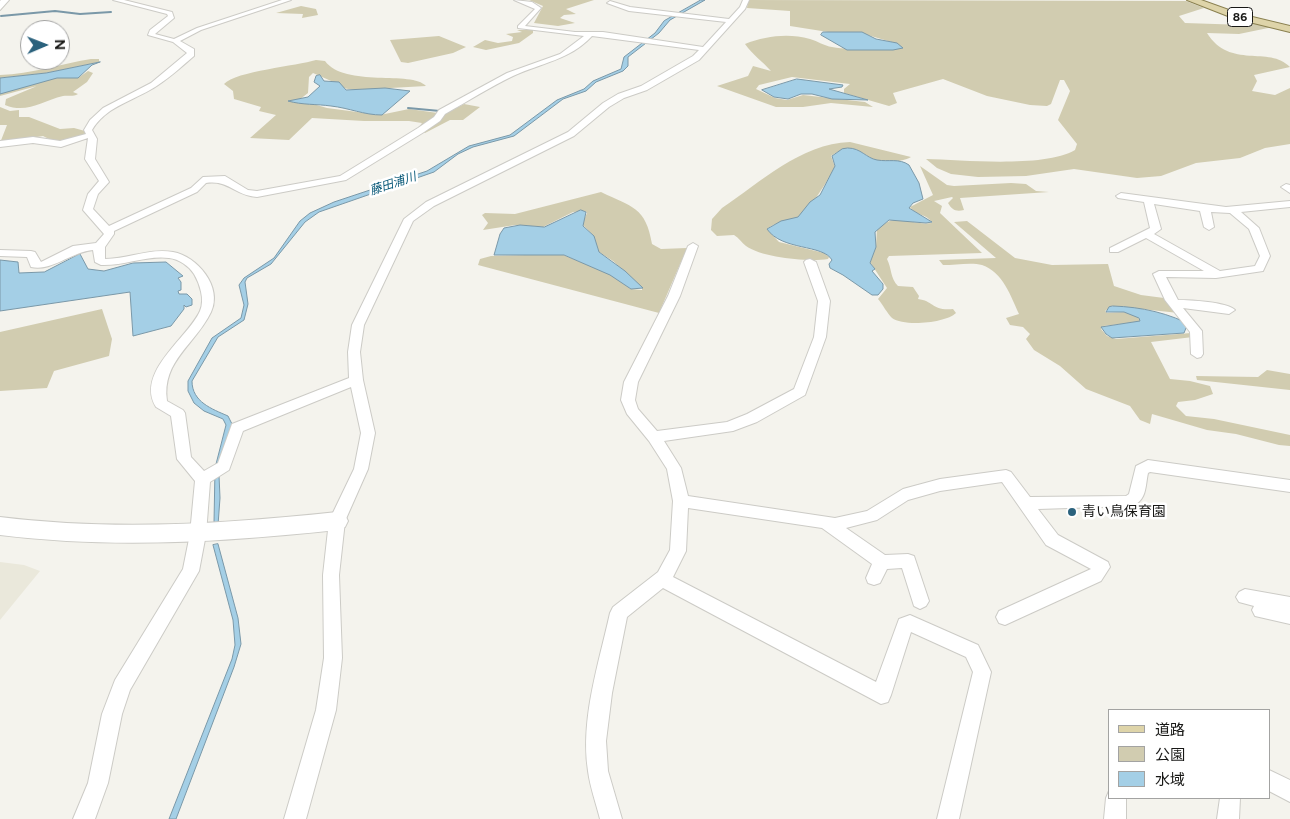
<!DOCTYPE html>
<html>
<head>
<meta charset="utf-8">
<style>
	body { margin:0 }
	#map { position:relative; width:1290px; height:819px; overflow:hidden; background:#f4f3ed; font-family:Figtree,"Noto Sans JP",sans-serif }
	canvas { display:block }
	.legend { position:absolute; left:1108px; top:709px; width:162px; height:90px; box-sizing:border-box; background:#fff; border:1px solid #a3a3a2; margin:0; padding:6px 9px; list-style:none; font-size:15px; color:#181816 }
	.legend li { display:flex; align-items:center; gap:10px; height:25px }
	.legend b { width:25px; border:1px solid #a3a3a2 }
	.north { position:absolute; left:20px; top:20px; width:50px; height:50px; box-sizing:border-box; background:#fff; border:1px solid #a3a3a2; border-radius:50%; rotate:89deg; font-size:14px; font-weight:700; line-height:20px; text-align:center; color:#181816 }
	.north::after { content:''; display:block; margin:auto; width:18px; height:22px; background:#2b627d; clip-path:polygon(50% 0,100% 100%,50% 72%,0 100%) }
</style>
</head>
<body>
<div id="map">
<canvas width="1290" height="819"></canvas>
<ul class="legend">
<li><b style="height:6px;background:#ded4a9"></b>道路</li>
<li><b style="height:14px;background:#d1ccb0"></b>公園</li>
<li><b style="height:14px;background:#a4cfe6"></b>水域</li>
</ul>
<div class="north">N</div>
</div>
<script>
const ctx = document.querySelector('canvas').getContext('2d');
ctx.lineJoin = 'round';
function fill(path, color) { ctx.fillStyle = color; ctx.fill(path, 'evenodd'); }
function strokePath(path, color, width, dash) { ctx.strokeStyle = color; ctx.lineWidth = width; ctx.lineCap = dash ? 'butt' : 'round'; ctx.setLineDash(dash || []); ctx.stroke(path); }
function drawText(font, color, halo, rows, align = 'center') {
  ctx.font = font + ' Figtree,"Noto Sans JP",sans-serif'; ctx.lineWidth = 5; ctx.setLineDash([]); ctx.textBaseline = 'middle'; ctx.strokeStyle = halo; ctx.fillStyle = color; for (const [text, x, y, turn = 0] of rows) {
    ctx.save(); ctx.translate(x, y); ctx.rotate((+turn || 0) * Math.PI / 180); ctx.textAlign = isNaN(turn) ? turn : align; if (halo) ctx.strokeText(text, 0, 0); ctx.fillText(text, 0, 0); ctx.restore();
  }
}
const built = new Path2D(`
	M0 562 24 565 40 571 0 620Z`);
const green = new Path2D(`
	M529 0H594L566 9 576 14 564 15 560 18 575 23 558 26 534 23 543 6Z
	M748 0 1186 1 1204 8 1179 16 1185 23 1245 25 1249 21 1273 27 1239 34 1207 33C1230 70 1269 45 1290 67L1254 75 1257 81 1252 91 1275 95 1290 88V144L1265 148 1240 158 1196 163 1161 176 1137 178 1074 169 1026 176 978 177 951 174 937 168 926 159C964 160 1044 168 1075 150L1077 144 1058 120 1070 91 1064 80H1060L1051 104 1047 106 1030 105 987 96 943 79 893 93 897 103 889 106 844 93V89L850 84 792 77 759 85 756 89 775 98 787 100 803 95 865 102 873 107 831 103 803 107H776L717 86 748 76 753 66 771 71C762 61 753 55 745 44 766 36 788 33 810 39 818 41 824 46 832 47 853 51 877 46 898 44L861 33 828 32 790 26V11L747 8Z
	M301 6 316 9 318 15 302 18 303 14 276 13Z
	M517 30H533V33L519 43 486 50 473 47 485 40 498 43 512 41 513 37 506 34 522 32Z
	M439 36 466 47 453 53 408 63 401 62 390 40Z
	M91 59H99V62L47 73 0 78V75C32 74 60 64 91 59Z
	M316 60 325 61C345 88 412 70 426 86L355 90 342 88 338 84 313 73 309 77 308 93 299 100 327 108 380 115 409 109 445 114 464 104 480 107 463 120H450L425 133 419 127 422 123 409 121H364L312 118 289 140 250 138 276 115 259 111 261 107 234 99 233 91 224 84C236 71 297 66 316 60Z
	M88 71 93 73 87 82 73 92 78 94C73 97 68 95 63 96 42 101 27 114 5 105L6 99 37 86 63 79 0 96V94C18 87 61 72 78 78Z
	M0 107 10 111 19 110V117H29L60 129 74 128 85 131 86 135 55 142 43 136 0 143 7 125H0Z
	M850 142 911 157C904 162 880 164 872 159 855 148 850 143 831 156L835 167C828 180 810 210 797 218 787 223 776 221 767 229L779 242 824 253 829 257 828 259C808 262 763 258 746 246 742 243 739 238 734 235L717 236 711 230 712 219 722 208C761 182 800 144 850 142Z
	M920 166 947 185 954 186 1011 183 1026 184 1036 191 1049 192 960 198 964 210C956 212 952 210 948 203L953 198 952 197 934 201 942 206 940 213 982 253 889 256 887 259C892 269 890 278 898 286L913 287 919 296 918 299C934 301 932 311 953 309L956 313C946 323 904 327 892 318 887 313 883 305 878 299L887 288 870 262 876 246 877 229C899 210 908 226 932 223 928 214 914 215 910 207L933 195Z
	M601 192C632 207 646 207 652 244L661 249 687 248 659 313 478 265 480 259 491 256 561 254 610 274 631 289 642 290V288L613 261 599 252 593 235 582 224 587 213 585 211 573 212 543 227 515 225 483 230 488 223 482 215 485 213 515 214Z
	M967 221 1015 258 1052 265 1108 264 1114 286 1141 295 1164 298 1179 313 1112 306 1105 311 1107 313 1128 312 1138 317 1140 322 1103 326 1101 329 1107 336 1116 339 1191 333 1193 337 1151 342 1170 379 1190 381 1210 386 1213 394 1195 400 1178 402 1176 406 1186 416 1214 419 1290 435V446L1279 445 1236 434 1207 430 1152 414 1150 424 1140 420 1130 406 1086 389 1060 366 1034 350 1026 339 1030 334 1023 327 1010 325 1006 318 1019 314C1011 297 1003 272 982 265 972 262 955 265 943 265L939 260 996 258 954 222Z
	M102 309 112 339 109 356 54 371 47 388 0 391V332Z
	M1267 370 1290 374V390L1197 380 1196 376 1258 377Z`);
const water = new Path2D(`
	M701 0H705L670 20 659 33 628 57V66L623 71 596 82 586 91 563 99 514 136 473 147 458 154 434 172 319 212 305 222 271 264 247 278 245 282 248 304 244 320 218 337 192 381C192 402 212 409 228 416L232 424 219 475 220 498 218 525 214 523 215 468 226 425 223 419 204 411 194 403 188 391V381L212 338 241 318 244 305 239 285 244 278 274 258 300 221 310 213 334 202 427 171 469 146 510 135 557 100 584 89 593 81 621 69 624 57 655 33 664 21Z
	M823 32H862L876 39 897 43 903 48 893 50H847L821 35Z
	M100 62 92 65 78 78H57L0 94V78L46 73Z
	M320 75 324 81 339 82 346 90 385 88 410 91 382 115C364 115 349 108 331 106 317 104 302 105 288 101L308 97 320 86 314 82 316 76Z
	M797 79 843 85 842 87 829 89 868 100 832 99 812 94H801L788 99 774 97 762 90Z
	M848 148C861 148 866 158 877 160 889 162 899 158 909 165L919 183 923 199 913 203 909 208 932 222 926 223 889 220 875 232 876 247 870 263 875 269 872 271 883 284V289L878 295H872L843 275 830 268 829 264 832 260C823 244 782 251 767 229L781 221 798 217 810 202 820 195 835 166 832 156 842 149Z
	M581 210 586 212 583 226 594 236 599 252 625 271 643 288 631 289 610 275 564 255H494L500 234 504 228 520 225 544 227Z
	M80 254 88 269 104 271 133 263 166 262 183 276 178 278 181 282V290L178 291 179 294H187L192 299V305L186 307 184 305V309L171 326 133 336 130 292 0 311V260L18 262 19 273 44 272Z
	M1113 306C1142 307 1169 313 1195 327L1186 328 1184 333 1112 338 1106 334 1101 327 1140 321 1139 318 1124 312H1106L1109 307Z
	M218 544 238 618 241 644 234 667 176 819H169L232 659 235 645 233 620 213 545Z`);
const stream = new Path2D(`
	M1 16 55 11 80 14 111 12
	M408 108 440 111`);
const street = new Path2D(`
	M113 0H124L172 12 174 18 155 34 174 39 197 28 282 0H291L201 30 180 41 194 49V56C180 68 166 81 150 90 129 102 105 108 92 130L97 139 95 159 109 182 98 194 93 209 109 226 191 188 203 177 225 176 248 190 257 191 340 176 418 128 434 117 439 110 507 73 560 54 584 36 518 28V26L535 9 514 0 532 2 541 8 525 26 575 32H603L703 47 726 22 629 11 607 3 610 1 630 7 729 19 740 7 743 0H749L745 9 699 60 647 90 624 98 609 107 574 136 434 206 413 221 364 325 360 352 363 380 375 433 368 469 345 521 339 575 342 658 336 710 306 819H284L316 710 324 658 323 575 329 521 354 469 361 433 351 387 243 431 229 470 210 482 206 534 199 571 130 690 122 714 108 783 95 819H73L88 783 102 714 115 680 183 569 190 534 195 481 177 459 171 416 156 407C135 372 188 338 200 311 205 300 200 284 194 274 189 266 179 259 169 258 147 255 124 266 101 265L95 262 93 250C71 252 51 272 31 267L27 257 0 256V250L31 251 35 252 41 262 73 246 96 243 104 234 83 210 88 194 99 181 85 159 88 138 61 147 33 143 0 147V141L33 137 60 141 86 134 84 130 90 120 103 108 151 83 187 53 173 42 148 35 150 30 168 16 167 14ZM592 36 699 50 693 56 641 86 618 94 603 103 568 132 426 202 404 219 352 325 348 352 349 378 232 424 218 463 204 471 191 457 185 413 183 410 167 401C161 361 196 344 211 312 223 287 197 256 173 252 150 248 128 259 105 259V247L114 234V231L197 192 206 183C230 180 233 195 257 197L346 180 424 132 440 121 445 114C468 101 490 87 513 76 541 63 570 60 592 36Z
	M1286 184 1290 185V193L1281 187Z
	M1121 193 1226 207 1290 201V207L1241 212 1259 228 1270 256 1263 271 1216 278 1166 277 1178 300C1190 300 1227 302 1235 310L1229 314 1183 308 1202 331 1203 354 1201 357 1197 358 1191 354 1190 332 1165 300 1153 274 1159 271H1204L1146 238 1118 252H1110V248L1150 228 1144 202 1118 198 1116 196ZM1154 204 1200 211 1204 227 1209 230 1214 227 1211 212 1230 213 1249 229 1260 256 1255 266 1220 271 1154 234 1161 229Z
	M693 243 698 246 680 296 638 382 635 400 638 409 657 431 727 422 747 414 794 389 814 337 818 301 804 262 806 260 810 259 816 262 830 301 826 337 805 395 757 422 733 431 664 441 681 468 688 496 835 518 867 511 903 489 940 479 1006 470 1011 472 1030 497 1126 496 1129 494 1136 466 1148 460 1290 480V492L1150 472 1148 473C1145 487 1147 500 1132 506L1038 509 1058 535 1108 562 1110 567 1101 581 1005 625 999 623 996 617 999 611 1091 569 1046 545 1002 482 940 491 908 500 877 520 846 528 885 555 908 554 914 556 929 601 926 606 920 609 914 606 902 568 887 569 880 583 874 585 868 583 866 578 872 564 822 528 688 508 686 551 673 577 876 682 899 619 910 615 978 645 991 672 959 819H937L973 672 966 657 911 632 891 695 888 702 881 704 663 588 627 617 612 693 606 741 608 771 622 819H600C596 803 590 787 588 771 580 719 599 663 610 613L613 607 658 572 670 550 673 501 667 469 649 441 627 414 621 400 624 382 668 296 688 246Z
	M1245 589 1290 597V624L1255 616 1252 610 1254 606 1239 602 1236 597 1239 592Z
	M1269 770 1290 780V802L1269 791Z
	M1109 791V798H1126V819H1104L1106 798Z
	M1220 798H1240L1239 819H1217Z`);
const secondary = new Path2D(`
	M1 0H9L0 10V1Z
	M337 512 345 515 348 521 345 527 337 530C224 542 113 549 0 535V517C113 531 224 524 337 512Z`);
const primary = new Path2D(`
	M1187 0H1201L1240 14 1290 26V32L1233 18Z`);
const markers = [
	[1072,512,5,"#2b627d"]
];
const shields = [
	[1240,17,25]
];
const shieldNames = [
	["86",1240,17]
];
const farWaternames = [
	["藤田浦川",393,184,-18]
];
const poiNames = [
	["青い鳥保育園",1082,512]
];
fill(built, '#eae8db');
fill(green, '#d1ccb0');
fill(water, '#a4cfe6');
strokePath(water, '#7a98a8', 1);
strokePath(stream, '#7a98a8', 2);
strokePath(street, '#cccbc6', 2);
strokePath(secondary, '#cccbc6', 2);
strokePath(primary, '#8a8050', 2);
fill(street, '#fff');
fill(secondary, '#fff');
fill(primary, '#ded4a9');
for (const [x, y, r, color] of markers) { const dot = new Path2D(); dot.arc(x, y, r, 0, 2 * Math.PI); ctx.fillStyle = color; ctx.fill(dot); strokePath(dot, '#fff', 2); }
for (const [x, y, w] of shields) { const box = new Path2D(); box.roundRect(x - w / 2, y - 9.5, w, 19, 4); ctx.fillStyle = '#fff'; ctx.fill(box); strokePath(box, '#181816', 1); }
drawText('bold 12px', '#181816', null, shieldNames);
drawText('italic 12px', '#065777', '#fff', farWaternames);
drawText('14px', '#181816', '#fff', poiNames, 'left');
</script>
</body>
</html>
